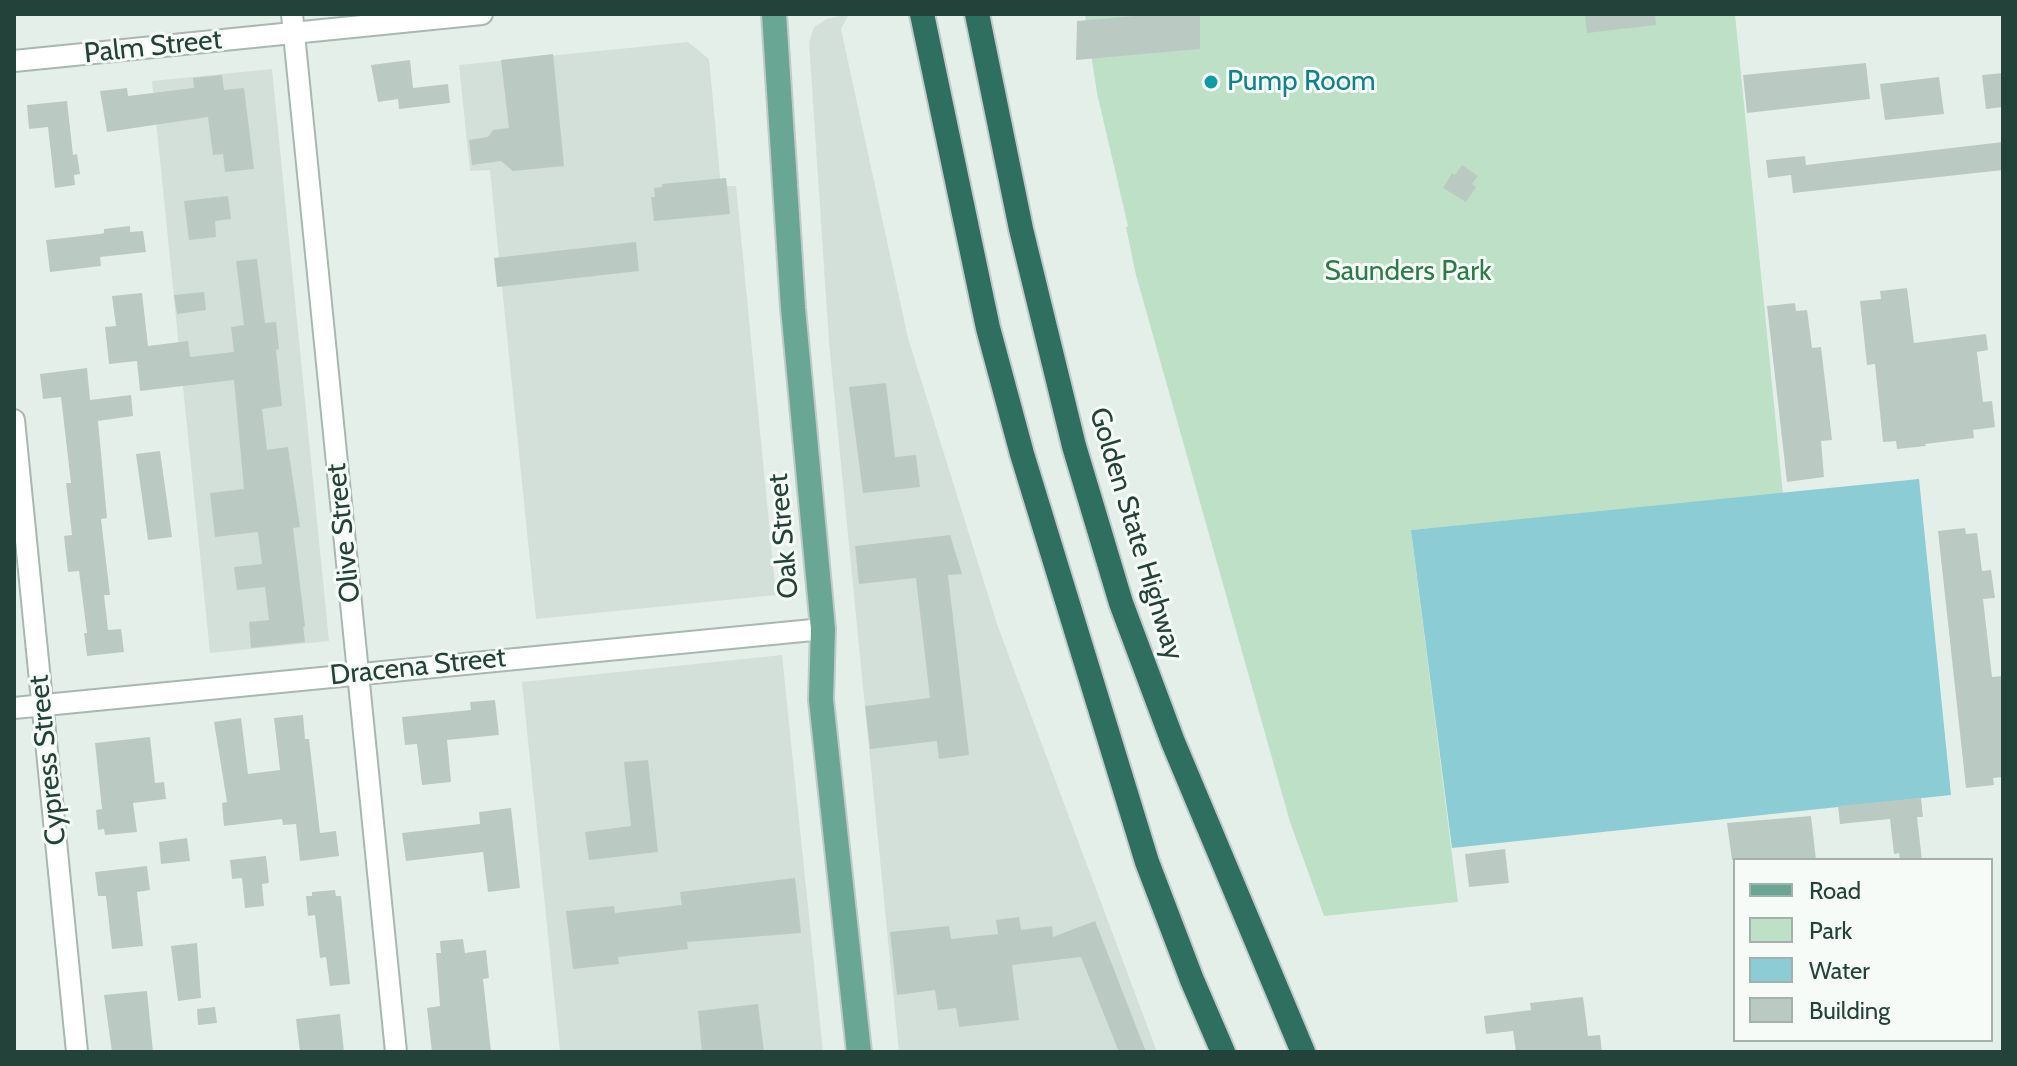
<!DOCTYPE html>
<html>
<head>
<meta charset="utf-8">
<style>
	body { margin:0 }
	#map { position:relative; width:2017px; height:1066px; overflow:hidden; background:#e5efea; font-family:Cabin,sans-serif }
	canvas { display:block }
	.frame { position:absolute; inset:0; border:16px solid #234239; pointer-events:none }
	.legend { position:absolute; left:1733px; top:858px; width:260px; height:184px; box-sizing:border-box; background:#f6fbf8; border:2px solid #a2b1ac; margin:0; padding:10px 14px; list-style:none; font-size:24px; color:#234239 }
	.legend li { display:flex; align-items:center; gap:16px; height:40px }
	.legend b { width:40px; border:2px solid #a2b1ac }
</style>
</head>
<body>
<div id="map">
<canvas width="2017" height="1066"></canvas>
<div class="frame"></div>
<ul class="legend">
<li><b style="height:10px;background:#69a694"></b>Road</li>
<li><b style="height:22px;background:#bee0c6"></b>Park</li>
<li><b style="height:22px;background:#8cccd5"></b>Water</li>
<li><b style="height:22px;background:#bacac3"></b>Building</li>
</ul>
</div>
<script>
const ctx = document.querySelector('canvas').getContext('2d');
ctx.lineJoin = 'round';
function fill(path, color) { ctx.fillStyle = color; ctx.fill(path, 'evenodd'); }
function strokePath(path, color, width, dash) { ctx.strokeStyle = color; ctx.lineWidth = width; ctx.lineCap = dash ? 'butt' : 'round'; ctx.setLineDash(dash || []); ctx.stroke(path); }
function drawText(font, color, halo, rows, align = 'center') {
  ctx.font = font + ' Cabin,sans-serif'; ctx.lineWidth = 6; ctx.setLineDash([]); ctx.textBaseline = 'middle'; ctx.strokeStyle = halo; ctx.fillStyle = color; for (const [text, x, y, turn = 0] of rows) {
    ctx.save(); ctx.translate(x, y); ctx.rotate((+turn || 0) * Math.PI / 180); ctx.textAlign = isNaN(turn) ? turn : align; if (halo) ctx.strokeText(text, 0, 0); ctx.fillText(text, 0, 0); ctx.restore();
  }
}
const built = new Path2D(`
	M849 14 841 29 908 338 998 627 1157 1052H899L829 342 809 42 814 27 827 19Z
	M688 42 709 59 721 186H736L776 595 536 619 490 170 470 171 459 65Z
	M272 69 329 641 210 653 152 81Z
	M782 655 823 1052H560L522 682Z`);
const green = new Path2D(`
	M1085 14H1735L1783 494 1411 530 1458 902 1324 916 1290 822 1136 275 1126 227 1128 226 1097 93Z`);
const water = new Path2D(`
	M1919 479 1951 795 1452 848 1411 530Z`);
const building = new Path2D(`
	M1158 14H1200V49L1076 60 1077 21Z
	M1585 14H1655L1656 25 1587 33Z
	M553 54 564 166 513 171 501 161 472 165 469 140 488 137 493 130 509 128 501 60Z
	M410 60 413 88 448 84 450 103 399 109 398 99 378 102 371 65Z
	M1866 63 1870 99 1747 113 1743 75Z
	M2003 73V107L1986 109 1982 75Z
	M222 75 224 90 244 88 254 169 225 172 223 154 213 155 208 117 107 132 100 91 127 88 128 96 194 88 193 78Z
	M1939 77 1944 114 1885 120 1880 84Z
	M67 101 73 155 77 154 80 174 74 175 75 185 55 188 48 127 29 129 27 105Z
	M2003 142V170L1793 193 1791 175 1768 178 1766 160 1805 156 1806 165Z
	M1462 165 1478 176 1472 184 1476 187 1466 202 1443 188 1452 173 1455 175Z
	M726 178 730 214 654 221 651 197H655L654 188 662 187V184Z
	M228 196 231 219 215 221 216 237 189 240 184 201Z
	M130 226V232L143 231 146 252 100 257 101 266 50 272 46 240 100 234 104 233V229Z
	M636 242 639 271 497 287 494 258Z
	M257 259 265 323 276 322 279 349 276 350 282 406 262 409 267 450 288 447 300 527 293 528 305 626 303 627 305 642 251 648 249 622 269 620 265 587 237 590 234 567 262 564 258 532 215 537 210 493 244 489 234 380 140 391 137 361 109 364 105 327 116 326 112 296 142 293 148 346 188 341 190 357 234 352 231 327 244 325 236 261Z
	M1907 288 1914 343 1986 334 1988 350 1977 352 1983 402 1992 401 1995 427 1973 430 1974 438 1925 444 1926 446 1897 449 1896 441 1883 442 1875 364 1867 365 1860 301 1881 299 1880 291Z
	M204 292 206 310 177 314 174 295Z
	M1795 303 1796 311 1807 310 1812 348 1821 347 1832 440 1821 441 1824 477 1787 482 1767 306Z
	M87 368 90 400 131 395 133 416 98 421 107 518 101 519 110 595H104L108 630 121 629 124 652 87 656 84 633H87L79 571 68 572 64 536 72 535 66 483H71L61 397 43 399 40 374Z
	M886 383 895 457 916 455 920 487 863 493 849 387Z
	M160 451 172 537 148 540 136 454Z
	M1965 528 1966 534 1977 533 1982 571 1991 570 1995 598 1983 599 1992 677 2003 676V777L1993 778 1994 785 1966 788 1938 531Z
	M950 535 962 574 948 575 969 755 939 759 937 741 870 749 865 706 930 698 916 578 859 584 855 546Z
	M495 700 499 735 447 740 451 782 422 785 417 744 405 745 402 717 471 710 470 702Z
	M303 715 305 739H309L320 833 336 831 339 856 300 861 296 824 283 825 282 819 224 826 222 803 227 802 214 722 241 718 248 774 280 770 274 718Z
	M150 737 155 783 164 782 166 799 133 803 137 832 105 835 104 829 98 830 96 810 102 809 95 743Z
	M648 760 658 852 589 860 585 832 631 826 624 762Z
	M1921 798 1923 817H1917L1922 860H1900L1899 853 1894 854 1890 819 1840 824 1838 806Z
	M511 808 520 888 488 892 483 852 406 861 402 833 480 824 479 812Z
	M1811 816 1816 860H1732L1727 823Z
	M187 838 190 861 161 864 159 842Z
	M1505 849 1509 883 1469 887 1465 854Z
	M266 856 269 883 262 884 264 906 245 908 242 878 232 879 230 860Z
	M147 866 150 890 137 892 143 946 112 949 106 896H98L95 872Z
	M795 878 801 933 687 942 688 949 618 957 619 964 573 969 566 911 614 906 615 913 682 905 680 892Z
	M335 890 336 896H341L350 984 330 986 326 957 320 958 315 915 308 916 306 896H312V892Z
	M1019 917 1021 930 1052 926 1053 937 1095 921 1146 1052H1119L1081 957 1012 965 1019 1020 959 1027 956 1008 938 1010 935 990 897 995 890 932 949 926 951 939 998 934 996 920Z
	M463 939 465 953 486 950 489 978 483 979 491 1052H432L427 1008 440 1006 436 953H441L440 941Z
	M197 943 201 998 178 1001 171 946Z
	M147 991 153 1052H112L104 995Z
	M1583 997 1588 1036 1600 1035 1602 1052H1516L1513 1031 1486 1034 1484 1016 1531 1010 1530 1003Z
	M758 1004 764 1052H702L698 1011Z
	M215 1007 217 1023 198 1025 197 1009Z
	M340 1014 344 1052H300L296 1019Z`);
const minor = new Path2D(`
	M292 14 396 1052
	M14 61 482 14
	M14 420 77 1052
	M14 708 823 629`);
const major = new Path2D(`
	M774 14 793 308 823 629 821 700 859 1052`);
const highway = new Path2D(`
	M922 14 988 328 1022 454 1147 862 1192 980 1223 1052
	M977 14 1021 229 1074 446 1121 603 1173 742 1303 1052`);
const markers = [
	[1211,82,8,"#0f9aa8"]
];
const streetNames = [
	["Palm Street",153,47,-6],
	["Olive Street",344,533,-96],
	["Golden State Highway",1136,534,73],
	["Oak Street",784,536,-95],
	["Dracena Street",418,667,-6],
	["Cypress Street",48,760,-96]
];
const cultureNames = [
	["Pump Room",1227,82]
];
const parkNames = [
	["Saunders Park",1408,272]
];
fill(built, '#d3dfd9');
fill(green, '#bee0c6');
fill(water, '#8cccd5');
fill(building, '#bacac3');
strokePath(minor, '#a7b8b1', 24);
strokePath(major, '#c1cac8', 28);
strokePath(highway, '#c1cac8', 28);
strokePath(minor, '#fff', 20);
strokePath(major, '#69a694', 24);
strokePath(highway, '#2e6f60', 24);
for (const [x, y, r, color] of markers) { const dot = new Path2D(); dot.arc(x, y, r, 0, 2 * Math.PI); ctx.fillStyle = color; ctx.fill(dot); strokePath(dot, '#f6fbf8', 3); }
drawText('28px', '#234239', '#f6fbf8', streetNames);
drawText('28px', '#0d838f', '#f6fbf8', cultureNames, 'left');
drawText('28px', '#2c7b48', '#f6fbf8', parkNames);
</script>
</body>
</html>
